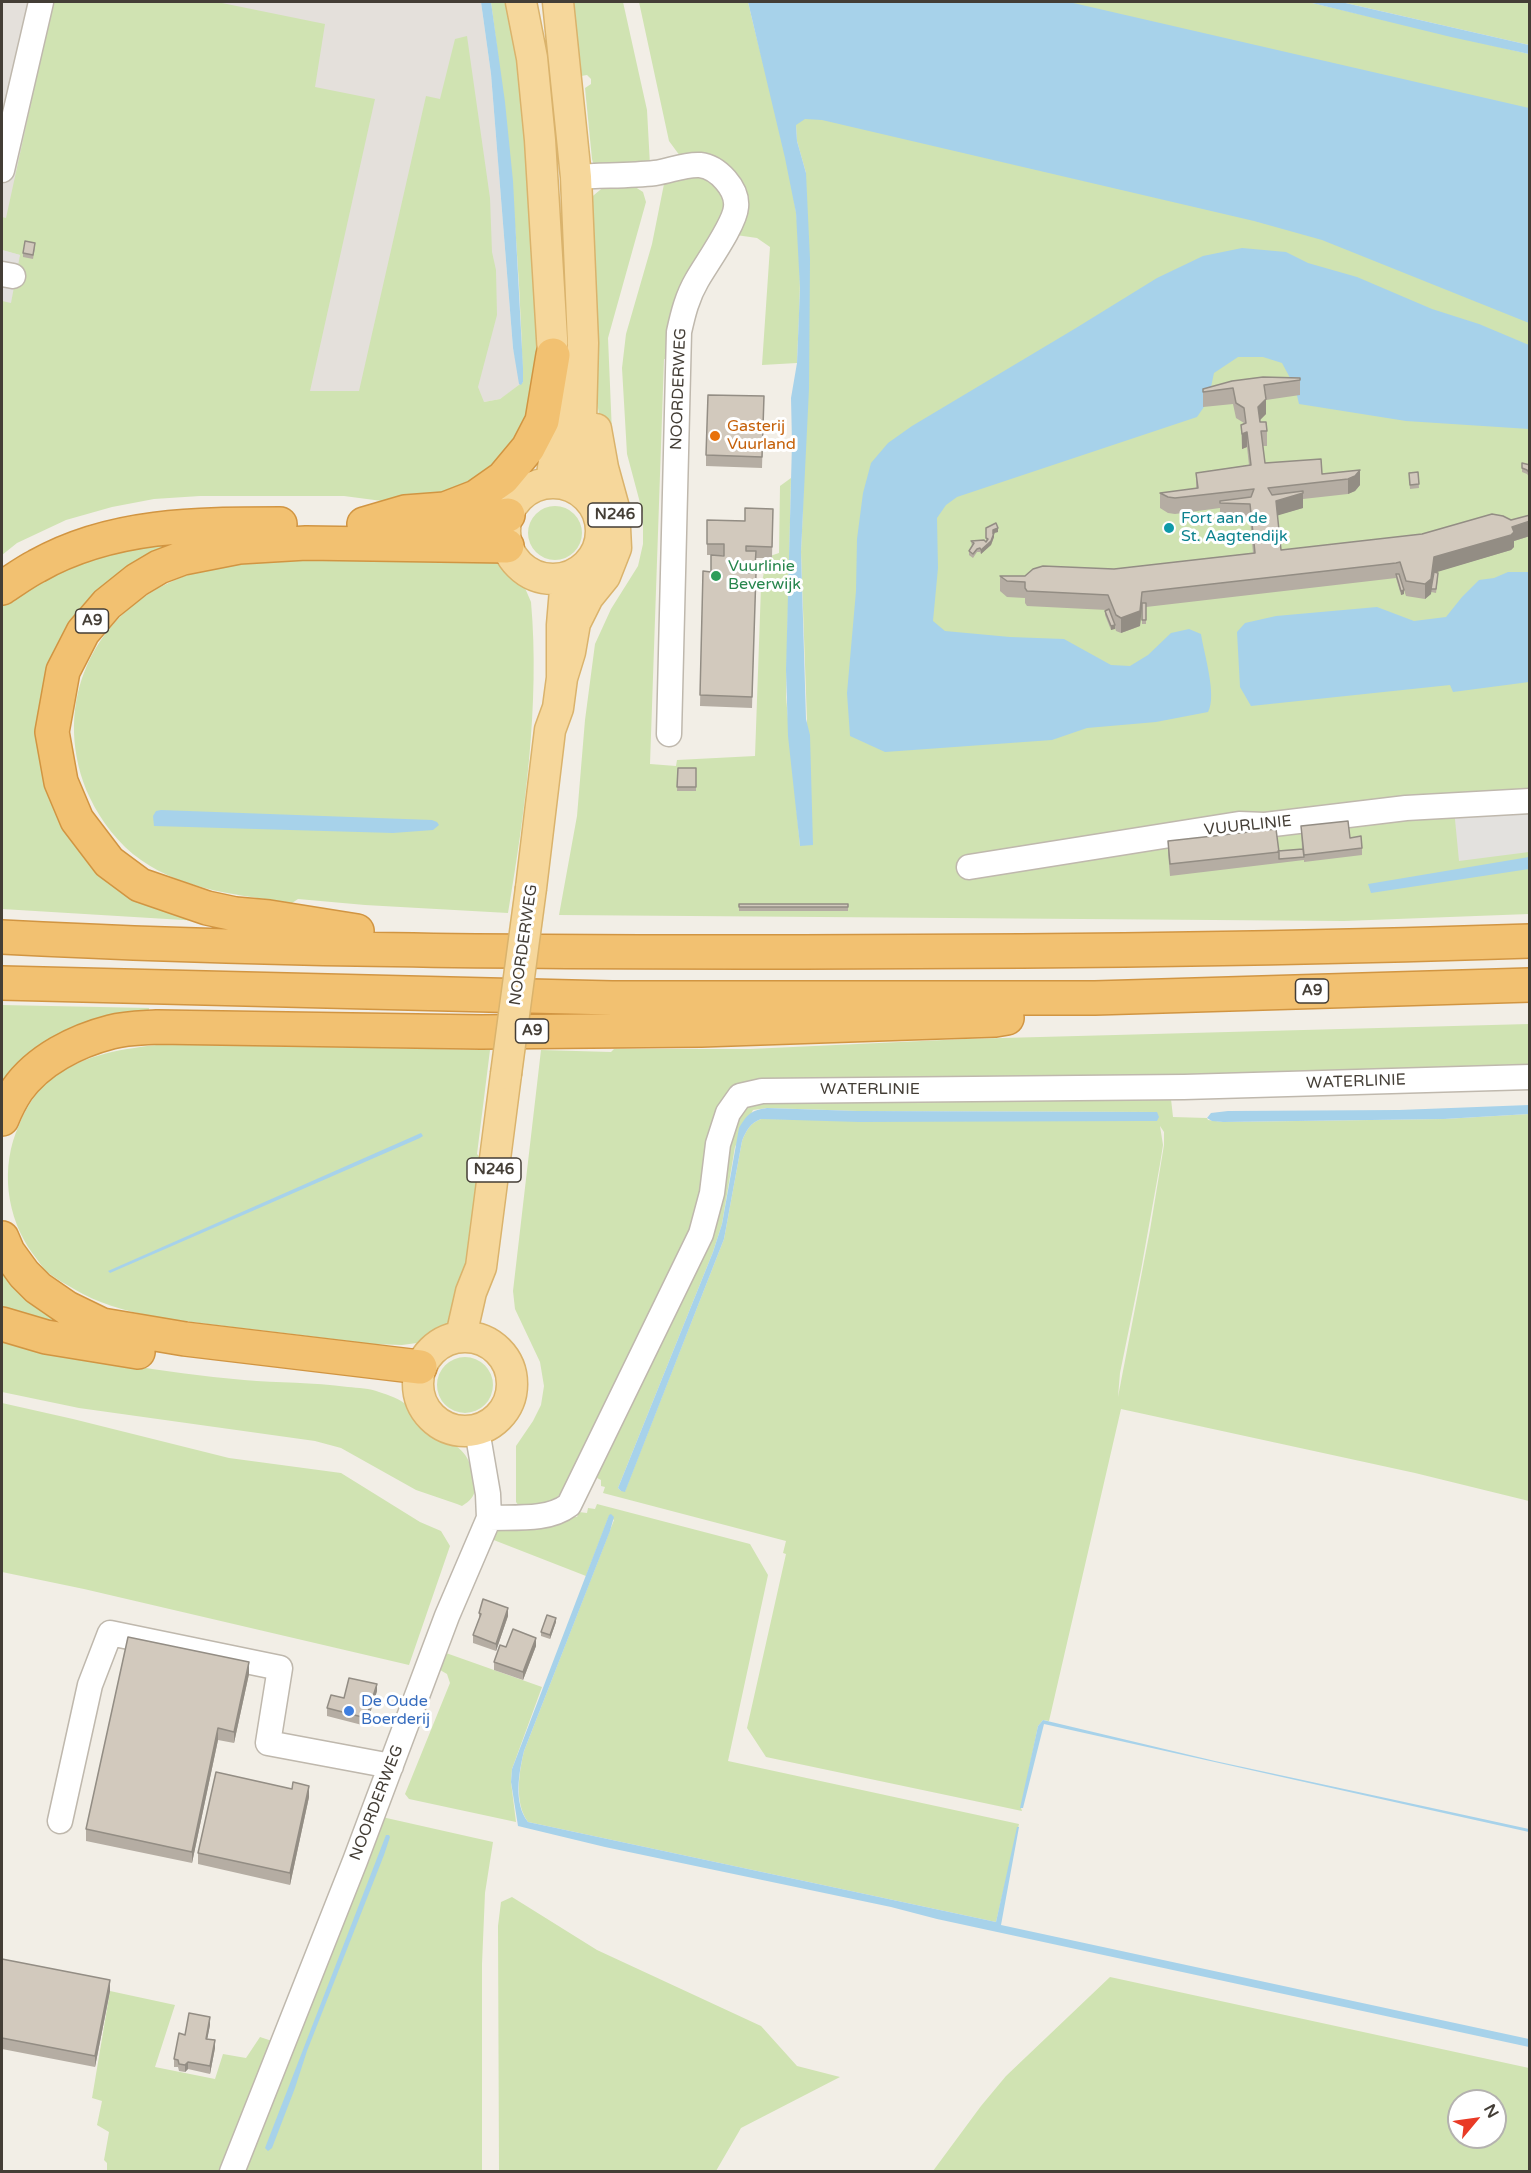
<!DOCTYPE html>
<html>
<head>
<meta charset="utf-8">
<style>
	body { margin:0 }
	#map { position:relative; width:1531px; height:2173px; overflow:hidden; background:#f2eee6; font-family:"Varela Round",sans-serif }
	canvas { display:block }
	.frame { position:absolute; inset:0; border:3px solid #443e36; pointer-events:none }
	.north { position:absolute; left:1447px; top:2089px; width:60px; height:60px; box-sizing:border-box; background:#fff; border:2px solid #b4b2af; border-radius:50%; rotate:61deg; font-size:16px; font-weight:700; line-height:24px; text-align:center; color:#443e36 }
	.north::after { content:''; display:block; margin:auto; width:21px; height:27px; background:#e93a26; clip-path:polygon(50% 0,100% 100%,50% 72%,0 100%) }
</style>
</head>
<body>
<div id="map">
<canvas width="1531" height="2173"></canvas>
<div class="frame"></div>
<div class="north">N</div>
</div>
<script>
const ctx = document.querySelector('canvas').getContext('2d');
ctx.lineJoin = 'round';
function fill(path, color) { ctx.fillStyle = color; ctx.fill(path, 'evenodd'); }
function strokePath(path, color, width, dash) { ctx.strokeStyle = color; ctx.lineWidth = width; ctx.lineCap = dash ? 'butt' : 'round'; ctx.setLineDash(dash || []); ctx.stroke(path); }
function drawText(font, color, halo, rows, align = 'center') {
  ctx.font = font + ' "Varela Round",sans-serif'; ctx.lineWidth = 6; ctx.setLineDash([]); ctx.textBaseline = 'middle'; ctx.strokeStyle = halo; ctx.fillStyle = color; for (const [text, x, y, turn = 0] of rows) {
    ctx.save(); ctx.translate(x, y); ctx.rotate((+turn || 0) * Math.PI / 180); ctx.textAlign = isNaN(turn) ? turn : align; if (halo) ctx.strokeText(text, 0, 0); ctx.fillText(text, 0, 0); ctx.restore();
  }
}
const industrial = new Path2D(`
	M2 2H481L491 74 513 348 521 385 500 399 484 402 2 412Z`);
const green = new Path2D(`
	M53 2H217L325 24 315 87 375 99 310 391H359L426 96 440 99 455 39 467 36 490 198 492 252 496 270 497 315 478 387 484 402 500 399 523 382C520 254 508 128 491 2H509L522 95 541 347 534 411 498 467 441 499 382 501 344 496H200L154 499 112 507 66 520 17 543 2 555V297L20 255 2 250V217L6 218Z
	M568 2H623L647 110 650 165 594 166 592 159 585 88 591 84V79L587 75 581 76 575 68Z
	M639 2H748C764 71 786 141 796 212 803 262 799 313 797 363L762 365 770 247 757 238 736 235 746 198 680 156 669 141Z
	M756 2H1308L1529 54V914L1344 921 559 915 577 816 585 720 595 644 611 609 638 566 643 544V514L627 454 622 368 626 334 652 244 665 179 705 176 723 189 728 205 672 359H664L650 764 676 766 677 760 755 756 761 587 767 557 779 553 780 486 791 478 786 697 800 846 807 721 801 552 803 507 806 173 797 141 796 125Z
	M1341 2H1529V45Z
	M629 183 643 192 646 202 608 338 612 433 616 469 604 442 596 397 588 200 606 185Z
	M528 533a27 27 0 1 1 54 0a27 27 0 1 1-54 0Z
	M229 537 74 629 60 804 200 921 2 909V598L81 554Z
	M458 553 499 560 525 588 531 602C540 703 525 813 508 913L365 905 298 899 292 903C240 895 185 891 141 860 119 845 101 821 90 798 50 712 88 617 175 580 221 560 276 560 326 558 370 557 414 555 458 553Z
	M2 1005 149 1008 148 1020 2 1102Z
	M1529 1024V1071L1119 1081H752L729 1090 717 1115 697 1209 679 1264 566 1489C550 1505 541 1505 519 1506L516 1502V1446L533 1421 541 1405 544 1386 540 1362 515 1309 513 1291 541 1050 611 1052 614 1049H750L965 1039Z
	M164 1044 490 1050 477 1154 483 1161 464 1282 453 1316 444 1327 417 1343 402 1345 371 1344C325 1338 278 1332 232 1327 179 1320 121 1317 74 1289 65 1284 55 1278 47 1272 42 1267 38 1260 33 1254 6 1217 0 1167 19 1125 26 1108 37 1089 53 1078 86 1053 124 1049 164 1044Z
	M760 1094 1171 1099 1173 1117 1207 1118 1208 1120 1223 1122 1444 1119 1529 1114V1501L1415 1473 1121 1409 1049 1721 1043 1720 1038 1726 1021 1808 1022 1811 766 1757 747 1728 786 1554 783 1553 786 1541 603 1493 605 1487 601 1486V1480L597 1478 599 1472 593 1469 672 1306 731 1118ZM767 1108 857 1111 1157 1112 1142 1121 761 1119C750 1123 746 1131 742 1141L724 1239 625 1491H621L618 1488 713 1252 722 1224 735 1147 753 1110ZM1160 1126 1164 1132V1145L1150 1230 1118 1397 1120 1373 1141 1270 1160 1164 1163 1145Z
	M2 1253 74 1334 2 1313Z
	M2 1339C81 1358 162 1373 244 1380 278 1383 313 1382 348 1387 358 1388 370 1388 379 1392 389 1395 400 1399 408 1406 415 1413 420 1423 428 1430 446 1444 463 1442 471 1467 477 1485 479 1496 462 1506L457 1504 416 1490 341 1448 315 1441 79 1408 2 1392Z
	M437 1385a28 28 0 1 1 56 0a28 28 0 1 1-56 0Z
	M2 1403 73 1419 229 1458 341 1473 420 1522 441 1531 450 1546 409 1665 84 1589 2 1572Z
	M597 1504 750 1544 768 1575 728 1761 1019 1824 996 1922 528 1822C514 1803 519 1772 524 1751L614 1520 609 1516 586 1576 486 1537 493 1529 564 1517H577L579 1512 587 1513 588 1508 595 1509Z
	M446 1653 542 1687 512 1769 511 1782 516 1822 409 1799 405 1794 450 1683 447 1674 440 1670Z
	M382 1817 493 1842 485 1893 482 1964V2171L245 2172Z
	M512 1897 597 1950 761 2026 797 2066 840 2077 741 2128 716 2171H499L498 1926 501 1902Z
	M1110 1977 1529 2068V2171H933L981 2106 1006 2076ZM1459 2101H1495V2137H1459Z
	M110 1991 175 2005 155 2067 215 2079 223 2054 246 2058 260 2037 272 2041 224 2171H107V2163L104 2160 109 2132 97 2125 102 2101 92 2098Z`);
const parking = new Path2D(`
	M2 250 20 255 11 303 2 301Z
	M1529 806V852L1459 861 1454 809Z`);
const water = new Path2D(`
	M481 2H491L505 102 513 181 523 368V382L521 385 519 384 513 348 491 74Z
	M748 2H1069L1529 108V323L1322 240 1254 221 822 120 805 119 796 125 797 141 806 173 810 259 809 389 801 552 806 719 810 735 813 845 800 846 788 736 786 670 792 443 791 398 797 363 800 288 796 213 785 158Z
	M1308 2H1341L1529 45V54L1451 37Z
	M1242 248 1286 252 1308 263 1357 277 1432 309 1479 324 1529 345V429L1406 421 1299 404 1295 387 1282 363 1263 357H1238L1214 373 1208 401 1197 417 957 497 946 505 937 518 938 568 933 621 945 631 1010 637 1064 639 1111 665 1130 666 1148 655 1171 633 1189 629 1201 634C1204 654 1217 695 1208 712L1156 722 1087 728 1052 740 885 752 850 736 847 693 856 591 857 539 863 493 871 463 888 443 912 426 1076 328 1157 278 1203 256Z
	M1508 572H1529V682L1453 692 1450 685 1251 706 1240 687 1237 632 1245 623 1276 616 1377 607 1414 621 1446 617 1462 597 1479 580 1494 578Z
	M161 810 432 820 437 822 439 825 433 830 393 833 154 826 153 816 156 811Z
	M1529 857V869L1371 893 1368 884Z
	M1529 1105V1114L1444 1119 1223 1122 1212 1121 1207 1118 1211 1113 1228 1111 1399 1110Z
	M767 1108 857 1111 1157 1112 1159 1117 1157 1121H1142L859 1122 761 1119C750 1123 746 1131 742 1141L724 1239 625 1492 621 1491 618 1488 713 1252 722 1224 739 1128C747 1114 752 1110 767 1108Z
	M421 1133 423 1136 420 1138 110 1273 108 1271Z
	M611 1514 614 1517 610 1531 524 1751C519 1772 513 1803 528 1822L996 1922 1017 1827H1019L1001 1925 1529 2039V2047L937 1919 891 1907 605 1847 518 1826 511 1782 512 1769 609 1515Z
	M1043 1720 1215 1761 1529 1829V1832L1044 1724 1023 1808H1020L1038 1726Z
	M386 1835H389L390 1837 384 1855 307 2051 295 2088 272 2148 268 2151 265 2148Z`);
const minor = new Path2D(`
	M2 170 41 2
	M576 177C602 175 629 176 655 173 670 171 684 164 700 165 718 167 738 189 736 207 735 224 706 264 697 280 687 297 683 314 679 332L669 734
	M2 274 13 276
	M969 867 1239 824 1265 825 1406 808 1530 801
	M489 1518C515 1517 548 1521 569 1505L701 1234 712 1193 718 1144 728 1113 740 1096 762 1091 1184 1087 1530 1077
	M60 1821 90 1685 110 1633 280 1668 268 1743 391 1766
	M232 2172 355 1861 447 1616 489 1518 488 1494 477 1430`);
const major = new Path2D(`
	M521 2 532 58 540 140 553 355 560 415 551 483
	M558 2 576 177 583 343 581 420 582 492
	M505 531a48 48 0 1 1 96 0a48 48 0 1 1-96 0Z
	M562 678 570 652 575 623 588 597 605 576 616 548 614 508 603 468 596 429
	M531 888 550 730 558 708 562 678V625L566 578
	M461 1336 471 1292 481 1267 506 1074
	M418 1384a47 47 0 1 1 94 0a47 47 0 1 1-94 0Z`);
const highway = new Path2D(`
	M364 524 405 512 445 509 476 497 503 478 528 448 542 421 553 355
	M401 524 474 521 508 515
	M2 588C13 581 25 572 37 566 111 524 197 524 280 524
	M357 931 269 917 235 914 207 908 140 885 109 862 77 820 61 782 52 732 63 671 83 632 107 604 137 580 159 567 183 558 239 547 306 543 507 546
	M2 937C249 950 498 952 746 952 1007 952 1268 950 1530 941
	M2 983 612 998H1095L1530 985
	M2 1119C6 1109 11 1099 17 1090 38 1060 76 1041 111 1032 126 1028 142 1028 157 1027L481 1032 701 1030 995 1020 1007 1018
	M2 1238 8 1252 24 1274 38 1288 67 1308 102 1325 185 1339 420 1367
	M2 1324 46 1337 138 1352`);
const majorBridge = new Path2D(`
	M506 1074 531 888`);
const wall = new Path2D(`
	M35 247 33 259 23 257V253Z
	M1300 378V395L1266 400V414L1260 420 1267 431V446H1263L1265 463 1322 474 1360 470V485L1355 491 1348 494 1303 499V508L1277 515 1281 550 1422 534 1511 520 1530 515V536L1514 541V547L1511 550 1435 572 1438 577 1436 593 1431 592V591V594L1425 599 1406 596 1404 590V594L1401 595 1396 578 1146 607V624H1142V608L1140 626 1121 633 1116 631 1115 628 1111 630 1105 615V611L1107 610 1027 606 1025 603V598L1007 597 1000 591V576H1025L1114 569 1253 553 1250 519 1220 518V508L1175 514 1168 513 1160 508V493L1196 489V473L1249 465 1247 447 1242 449 1241 425 1244 423 1236 418 1233 404 1203 407V389Z
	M764 396 762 468 706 466V455Z
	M1530 465V478L1527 474 1522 472V468Z
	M1418 472 1419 488 1410 489 1409 473Z
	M773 509 772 558H756L752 708 700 706 703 571 711 572 724 555H707V520L745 521Z
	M986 528 998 532 994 533V537L991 545 981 554 980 552H977L973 558 969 555V551L972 546 971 541 986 542Z
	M678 768H696V791H677Z
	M1301 826 1350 838 1362 848V855L1304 862V860L1170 876 1168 852V841L1279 851 1302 849Z
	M739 904H848V911H739Z
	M479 1613 508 1616 496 1651 473 1643V1635L479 1619Z
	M556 1622 550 1639 541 1636V1632Z
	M536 1646 523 1680 494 1670V1662L506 1647Z
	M249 1674 234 1743 218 1740 192 1863 86 1841V1829Z
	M377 1691 366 1726 327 1716V1708L344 1698Z
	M309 1797 290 1885 198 1864V1853Z
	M2 1959 110 1991 95 2067 2 2049Z
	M210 2025 207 2039 215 2048 210 2074 188 2069 185 2072 179 2071 178 2067H174V2059L185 2035Z`);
const shadedWall = new Path2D(`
	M1266 399V414L1258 422V407Z
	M1247 432V447L1242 449V434Z
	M1360 470V485L1355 491 1348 494V479Z
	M1303 493V508L1276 516V501Z
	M1530 521V536L1514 541V547L1511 550 1434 573 1431 594 1425 599V584L1434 557 1512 527Z
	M998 528V532L994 533V537L991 545 981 554V550L993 534V530Z
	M1404 590V594L1401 595V591Z
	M1142 592V607L1140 626 1121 633V618Z
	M1115 625V629L1111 630V626Z
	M508 1608V1616L496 1651V1644Z
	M556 1618V1622L550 1639V1635Z
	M536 1638V1646L523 1680V1672Z
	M249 1662V1674L234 1743V1732Z
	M377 1684V1691L366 1726V1718Z
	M218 1728V1740L192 1863V1852Z
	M309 1786V1797L290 1885V1873Z
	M110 1980V1991L95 2067V2056Z
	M210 2017V2025L206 2046V2039Z
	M215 2040V2048L210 2074V2066Z
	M188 2062V2069L185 2072V2065Z`);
const building = new Path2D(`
	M25 241 35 243 33 255 23 253Z
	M1263 377 1300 378V380L1264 385 1266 399 1258 407 1260 422H1266L1267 431H1261L1265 463 1321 459 1322 474 1360 470 1355 476 1348 479 1268 488 1272 495 1303 491V493L1276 501 1281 550 1422 534 1492 514 1503 516 1511 520 1530 515V521L1512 527 1514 532 1511 535 1434 557 1431 579 1425 584 1406 581 1400 562 1396 563 1142 592 1140 611 1121 618 1116 615 1108 595 1027 591 1025 588V582L1007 581 1000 576H1025L1033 569 1043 566 1114 569 1255 553 1250 504 1220 503V501L1251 497 1254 489 1175 498 1168 497 1160 493 1198 488 1196 473 1251 465 1247 432 1242 434 1241 425 1246 423 1244 408 1236 403 1233 388 1203 392V389L1232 381Z
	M708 395 764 396 762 457 706 455Z
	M1522 463 1530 465V474L1527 470 1522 468Z
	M1418 472 1419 484 1410 485 1409 473Z
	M745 508 773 509 772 547 746 546V551H756L755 567H745V573H756L752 697 700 695 703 571 711 572V555L724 556V544H707V520L745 521Z
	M996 523 998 528 993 530V534L994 533 991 541 981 550 980 548 977 549 973 554 969 551 974 543 971 541 984 540 986 542 988 539 986 538V528Z
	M1434 572 1438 573 1436 589H1431Z
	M1396 574H1399L1404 590 1401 591Z
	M1142 603H1146V620H1142Z
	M1109 609 1115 625 1111 626 1105 611Z
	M678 768H696V787H677Z
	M1348 821 1350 838 1361 836 1362 848 1304 855 1301 826Z
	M1276 829 1279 852 1170 864 1168 841Z
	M1303 849 1304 857 1279 859V852L1278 851Z
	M739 904H848V907H739Z
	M483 1599 508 1608 496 1644 473 1635 481 1614 479 1613Z
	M547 1615 556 1618 550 1635 541 1632Z
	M513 1629 536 1638 523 1672 494 1662 500 1645 506 1647Z
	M128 1637 249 1662 234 1732 218 1728 192 1852 86 1829Z
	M349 1678 377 1684 366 1718 327 1708 331 1695 344 1698Z
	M216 1772 292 1789 293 1782 309 1786 290 1873 198 1853Z
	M2 1959 110 1980 95 2056 2 2038Z
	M189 2013 210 2017 206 2039 215 2040 210 2066 188 2062 185 2065 179 2064 178 2060 174 2059 179 2033 185 2035Z`);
const markers = [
	[715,436,6,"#e8710a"],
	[1169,528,6,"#0f9aa8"],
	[716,576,6,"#2e9e5b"],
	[349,1711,6,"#3f7fe0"]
];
const shields = [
	[615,515,54],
	[92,621,33],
	[1312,991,33],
	[532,1031,33],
	[494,1170,54]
];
const shieldNames = [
	["N246",615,515],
	["A9",92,621],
	["A9",1312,991],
	["A9",532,1031],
	["N246",494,1170]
];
const streetNames = [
	["NOORDERWEG",679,389,-88],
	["VUURLINIE",1248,826,-6],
	["NOORDERWEG",524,945,-82],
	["WATERLINIE",1356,1082,-2],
	["WATERLINIE",870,1090],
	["NOORDERWEG",377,1803,-69]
];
const foodNames = [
	["Gasterij",727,427],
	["Vuurland",727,445]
];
const cultureNames = [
	["Fort aan de",1181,519],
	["St. Aagtendijk",1181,537]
];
const leisureNames = [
	["Vuurlinie",728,567],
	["Beverwijk",728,585]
];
const shopNames = [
	["De Oude",361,1702],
	["Boerderij",361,1720]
];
fill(industrial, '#e4e0db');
fill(green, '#d0e3b2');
fill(parking, '#e3e1de');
fill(water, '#a7d2ea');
strokePath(minor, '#bfb8ad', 27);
strokePath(major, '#dab36c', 33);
strokePath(highway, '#d19542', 36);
strokePath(minor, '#fff', 24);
strokePath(major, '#f6d79b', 30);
strokePath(highway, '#f2c171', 33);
strokePath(majorBridge, '#dab36c', 33, []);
strokePath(majorBridge, '#f6d79b', 30);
fill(wall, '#b5ada3');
fill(shadedWall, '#938d84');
fill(building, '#d2c9bd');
strokePath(building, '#938d84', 1.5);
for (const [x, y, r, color] of markers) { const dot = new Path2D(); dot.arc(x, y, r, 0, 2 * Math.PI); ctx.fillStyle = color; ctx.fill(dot); strokePath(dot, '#fff', 2); }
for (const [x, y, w] of shields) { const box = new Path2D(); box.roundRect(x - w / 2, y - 12, w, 24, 4.5); ctx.fillStyle = '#fff'; ctx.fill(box); strokePath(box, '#443e36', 1.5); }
drawText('bold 15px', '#443e36', null, shieldNames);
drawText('16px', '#443e36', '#fff', streetNames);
drawText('16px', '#c56008', '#fff', foodNames, 'left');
drawText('16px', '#0d838f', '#fff', cultureNames, 'left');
drawText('16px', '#27864d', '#fff', leisureNames, 'left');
drawText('16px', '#366cbe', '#fff', shopNames, 'left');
</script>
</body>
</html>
